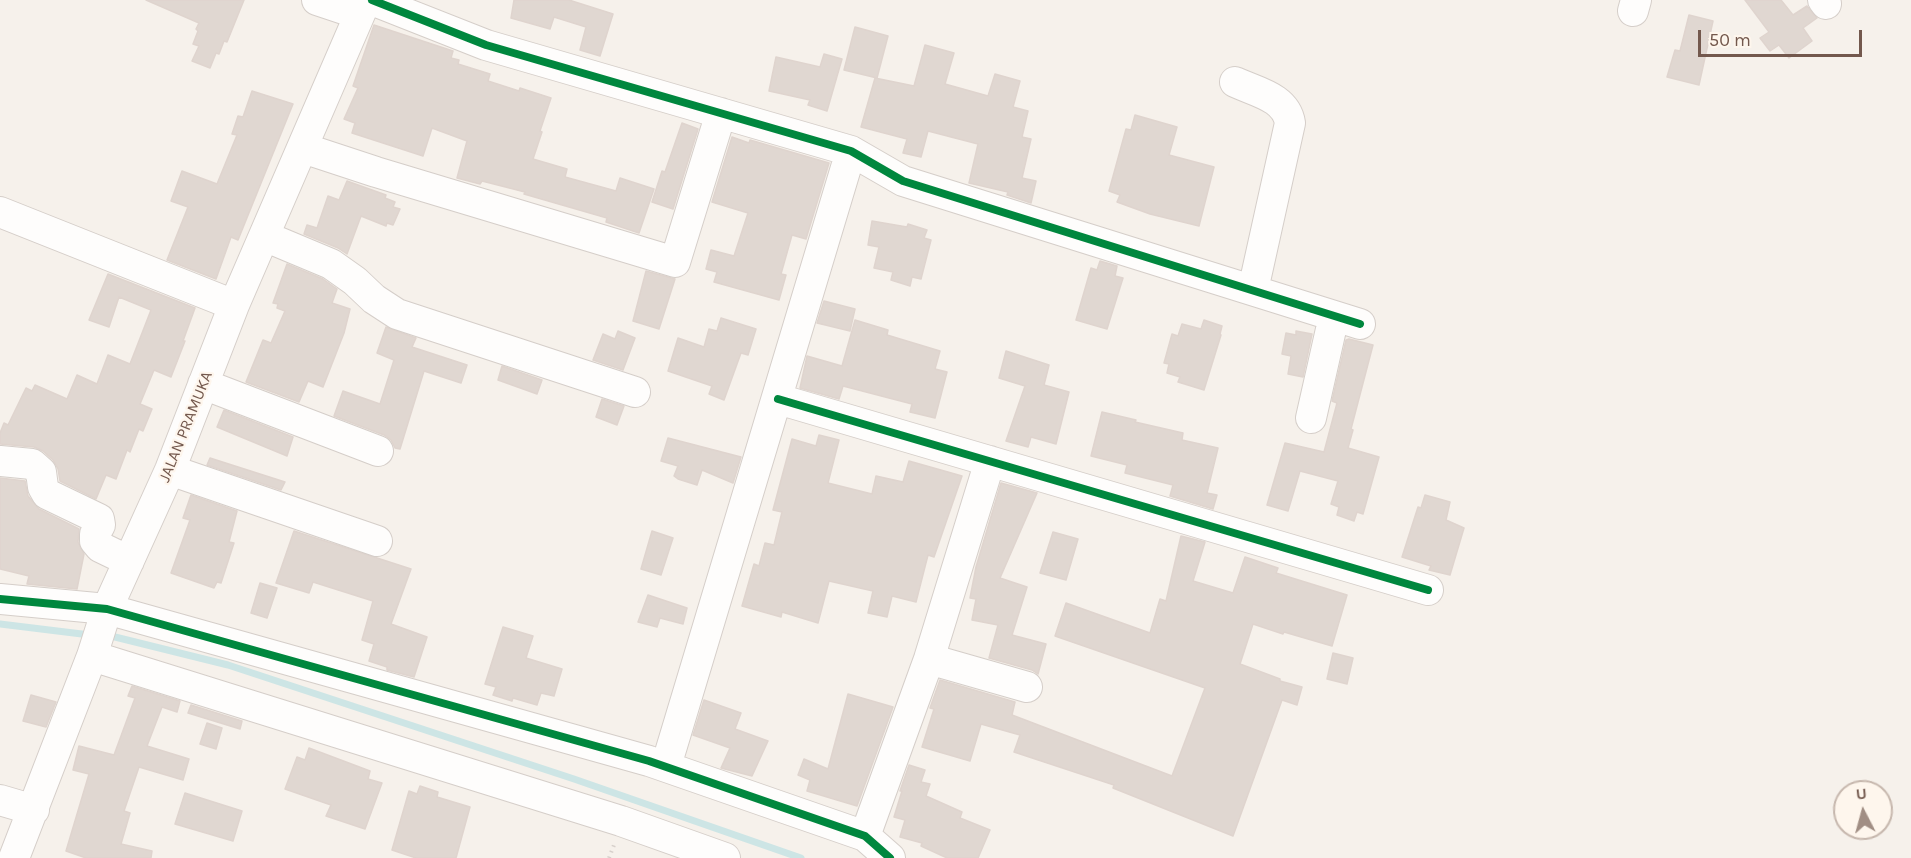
<!DOCTYPE html>
<html>
<head>
<meta charset="utf-8">
<style>
	body { margin:0 }
	#map { position:relative; width:1911px; height:858px; overflow:hidden; background:#f6f1eb; font-family:Karla,sans-serif }
	canvas { display:block }
	.north { position:absolute; left:1833px; top:780px; width:60px; height:60px; box-sizing:border-box; background:#fef6ed; border:2px solid #c6b7ad; border-radius:50%; rotate:354deg; font-size:16px; font-weight:700; line-height:24px; text-align:center; color:#73584d }
	.north::after { content:''; display:block; margin:auto; width:21px; height:27px; background:#a18e84; clip-path:polygon(50% 0,100% 100%,50% 72%,0 100%) }
	.scale { position:absolute; left:1698px; top:30px; width:164px; height:27px; box-sizing:border-box; border:3px solid #73584d; border-top:0; padding-left:8px; font-size:18px; line-height:21px; white-space:nowrap; color:#73584d; -webkit-text-stroke:4px #fef6ed; paint-order:stroke }
</style>
</head>
<body>
<div id="map">
<canvas width="1911" height="858"></canvas>
<div class="north">U</div>
<div class="scale">50 m</div>
</div>
<script>
const ctx = document.querySelector('canvas').getContext('2d');
ctx.lineJoin = 'round';
function strokePath(path, color, width, dash) { ctx.strokeStyle = color; ctx.lineWidth = width; ctx.lineCap = dash ? 'butt' : 'round'; ctx.setLineDash(dash || []); ctx.stroke(path); }
function fill(path, color) { ctx.fillStyle = color; ctx.fill(path, 'evenodd'); }
function drawText(font, color, halo, rows, align = 'center') {
  ctx.font = font + ' Karla,sans-serif'; ctx.lineWidth = 4.5; ctx.setLineDash([]); ctx.textBaseline = 'middle'; ctx.strokeStyle = halo; ctx.fillStyle = color; for (const [text, x, y, turn = 0] of rows) {
    ctx.save(); ctx.translate(x, y); ctx.rotate((+turn || 0) * Math.PI / 180); ctx.textAlign = isNaN(turn) ? turn : align; if (halo) ctx.strokeText(text, 0, 0); ctx.fillText(text, 0, 0); ctx.restore();
  }
}
const stream = new Path2D(`
	M0 624 90 635
	M107 635 228 665 574 779 801 858`);
const building = new Path2D(`
	M146 0H244L227 42 224 41 219 54 216 53 210 68 192 61 199 46 193 44 198 31 196 29 199 23Z
	M514 0H569L613 14 600 56 580 50 586 27 554 17 550 29 511 18Z
	M1745 0H1781L1793 15 1807 6 1817 18 1803 28 1812 41 1789 58 1779 45 1770 51 1760 38 1769 32Z
	M1689 15 1713 21 1699 85 1667 77 1675 50 1680 51Z
	M374 25 453 51 451 58 459 60 458 64 490 74 488 81 519 91 520 88 551 98 540 131 542 132 533 159 567 169 565 177 616 191 620 178 654 189 639 233 606 222 607 218 524 194 525 192 482 181 480 184 457 178 467 141 432 128 423 156 352 133 355 123 344 119 358 88 353 86Z
	M855 27 888 36 877 78 844 70Z
	M925 45 954 53 945 84 988 96 995 74 1020 81 1013 107 1028 111 1022 137 1031 139 1022 178 1036 181 1031 203 1007 195 1008 192 969 183 978 144 928 131 921 157 903 153 907 139 861 127 875 78 914 86Z
	M824 54 842 59 827 111 808 105 810 100 769 91 776 57 820 67Z
	M252 91 293 104 238 240 231 237 216 279 167 260 188 207 171 201 182 171 217 184 237 135 232 134 238 116 243 117Z
	M1135 115 1177 127 1169 155 1214 167 1199 226 1150 214 1117 202 1120 195 1109 191 1126 129 1131 130Z
	M682 123 698 129 673 209 652 202 662 171 665 172Z
	M732 137 749 143 750 140 829 163 806 239 792 235 781 274 786 275 779 300 714 282 717 272 706 269 711 250 734 256 748 213 712 202Z
	M347 181 386 195 385 198 395 202 393 207 400 209 393 225 387 223 386 226 361 216 347 254 338 248 304 234 307 225 317 228 328 196 339 200Z
	M872 221 907 227 908 224 927 230 924 238 931 240 921 279 912 277 910 286 891 280 893 272 874 268 879 247 868 245Z
	M1100 261 1117 266 1115 276 1123 278 1107 329 1076 320 1091 268 1097 270Z
	M287 264 323 279 337 289 332 303 350 309 344 333 323 387 308 381 299 402 246 382 263 340 271 343 285 311 277 308 278 304 273 303Z
	M646 271 675 279 659 329 633 321Z
	M108 274 195 308 183 341H185L171 377 154 370 140 404 152 409 143 431 139 429 130 452 127 450 116 479 106 475 96 499 60 481 58 469 53 460 43 451 34 447 0 444V433L4 423 8 425 26 388 32 391 35 385 67 399 77 375 97 384 108 355 130 364 151 310 119 297 109 327 89 320Z
	M824 301 855 309 850 331 817 323Z
	M721 318 756 329 748 355 741 353 724 400 709 394 712 386 668 371 678 338 704 347 709 329 717 331Z
	M855 320 888 330 887 335 940 351 935 369 947 372 935 418 910 412 912 404 843 386 839 399 800 388 807 356 842 366Z
	M1204 320 1222 326 1220 334 1221 335 1204 390 1178 382 1180 377 1167 373 1169 364 1164 363 1172 334 1178 336 1182 324 1201 329Z
	M386 327 416 338 412 347 467 365 461 383 424 371 400 449 395 448 391 440 384 435 334 416 343 391 380 404 394 360 377 353Z
	M618 331 635 338 623 370 593 360 603 334 615 339Z
	M1296 331 1312 334 1303 377 1288 374 1291 356 1282 354 1286 333 1296 335Z
	M1349 339 1373 345 1351 429 1353 430 1348 448 1379 457 1363 514 1357 512 1354 521 1337 515 1339 507 1331 504 1338 481 1300 471 1288 511 1267 505 1285 443 1324 452 1337 403 1332 401 1346 340Z
	M1006 351 1049 365 1044 385 1069 392 1056 444 1031 437 1028 447 1006 441 1025 386 999 378Z
	M502 366 542 380 537 394 498 380Z
	M602 399 624 406 617 425 596 417Z
	M224 410 293 437 287 456 217 427Z
	M1102 412 1136 420 1135 422 1183 433 1182 440 1218 448 1207 493 1217 495 1213 509 1170 496 1173 485 1125 473 1127 465 1091 456Z
	M819 435 839 440 828 483 872 494 876 476 903 482 909 461 962 476 934 557 928 555 916 602 892 596 887 617 868 613 873 591 829 581 818 623 782 612 781 617 742 606 754 564 759 566 765 543 774 545 782 512 773 510 792 439 816 446Z
	M668 438 741 457 733 483 702 470 697 485 678 479 674 476 678 466 661 461Z
	M210 458 285 482 281 490 207 465Z
	M0 478 25 481 28 496 39 509 79 529 78 542 84 554 77 589 27 584 29 576 0 569Z
	M1001 483 1037 493 1000 578 1027 587 1012 635 1046 644 1038 674 1032 670 989 658 998 625 972 620 976 599 970 598 976 567Z
	M191 495 237 511 229 542 234 543 221 583 217 582 214 588 171 573 190 520 183 518Z
	M1425 495 1450 502 1446 520 1464 528 1450 575 1429 570 1431 566 1402 557 1418 507 1421 508Z
	M294 531 411 569 391 624 427 637 414 677 387 670V667L369 661 374 644 362 640 373 601 313 582 309 593 276 583Z
	M652 531 673 538 661 575 641 569Z
	M1053 532 1078 539 1066 580 1040 573Z
	M1181 536 1205 542 1193 581 1233 593 1245 557 1278 568 1276 573 1347 595 1332 646 1284 632 1283 634 1253 624 1240 664 1280 679V681L1302 687 1297 705 1282 700 1233 836 1113 788 1114 785 1014 752 1020 735 981 724 970 761 922 747 934 709 930 708 940 680 1015 702 1012 715 1172 776 1205 688 1055 636 1066 603 1150 633 1160 599 1166 601Z
	M260 583 277 588 267 618 251 613Z
	M648 595 687 608 683 624 660 618 657 627 638 622Z
	M503 627 533 636 526 658 562 669 554 696 541 693 537 705 513 698 512 701 493 695 496 687 485 684Z
	M1333 653 1353 658 1347 684 1327 679Z
	M132 686 180 701 177 712 162 707 147 746 189 759 183 780 139 767 124 811 130 813 121 844 152 851 151 858H86L66 851 89 774 73 770 79 746 114 755 135 698 128 696Z
	M848 694 893 707 857 806 807 791 810 780 798 775 804 759 828 769Z
	M31 695 56 702 46 727 23 721Z
	M704 700 741 713 735 729 768 741 752 776 721 768 730 748 693 735Z
	M191 705 242 721 240 729 188 713Z
	M207 723 222 728 216 749 200 744Z
	M309 748 370 771 368 779 382 783 365 829 326 816 331 805 285 789 297 757 305 760Z
	M909 765 925 770 921 782 930 784 926 796 962 812 960 818 990 830 978 858H947L921 846 922 843 900 837 905 820 894 817 902 791H900Z
	M420 786 438 792 437 797 470 807 456 858H416L392 850 409 791 417 794Z
	M185 793 242 811 233 841 175 824Z`);
const path = new Path2D(`
	M609 858 614 845`);
const minor = new Path2D(`
	M317 0 359 14
	M372 0 486 45 851 151 903 181 1360 324
	M1823 0 1826 4
	M1633 11 1636 0
	M1235 82C1256 92 1286 97 1290 123L1253 290
	M303 148 376 172 675 262 721 113
	M0 212 234 305
	M264 236 331 264 355 281 374 299 397 314 635 392
	M203 384 378 451
	M778 399 1428 590
	M1311 418 1334 316
	M0 461 32 464 41 472 43 487 47 494 99 519 100 525 95 534V541L100 547 129 561
	M170 470 377 541
	M0 599 107 609 649 761 865 836 890 858
	M92 656 621 821 725 858
	M929 659 1027 687
	M666 766 851 151
	M0 800 34 810
	M865 836 929 659 990 461
	M14 858 92 656 107 609 170 470 234 305 366 0`);
const cycleway = new Path2D(`
	M372 0 486 45 851 151 903 181 1360 324
	M778 399 1428 590
	M0 599 107 609 649 761 865 836 890 858`);
const streetNames = [
	["JALAN PRAMUKA",186,427,-68]
];
strokePath(stream, '#cde5e5', 7);
fill(building, '#e0d7d1');
strokePath(building, '#dfd4ce', 1.5);
strokePath(minor, '#d5cec9', 32);
strokePath(path, '#d7d0cb', 4, [1.5, 4.5]);
strokePath(minor, '#fefdfc', 30);
strokePath(cycleway, '#00873e', 8);
drawText('16px', '#73584d', '#fef6ed', streetNames);
</script>
</body>
</html>
